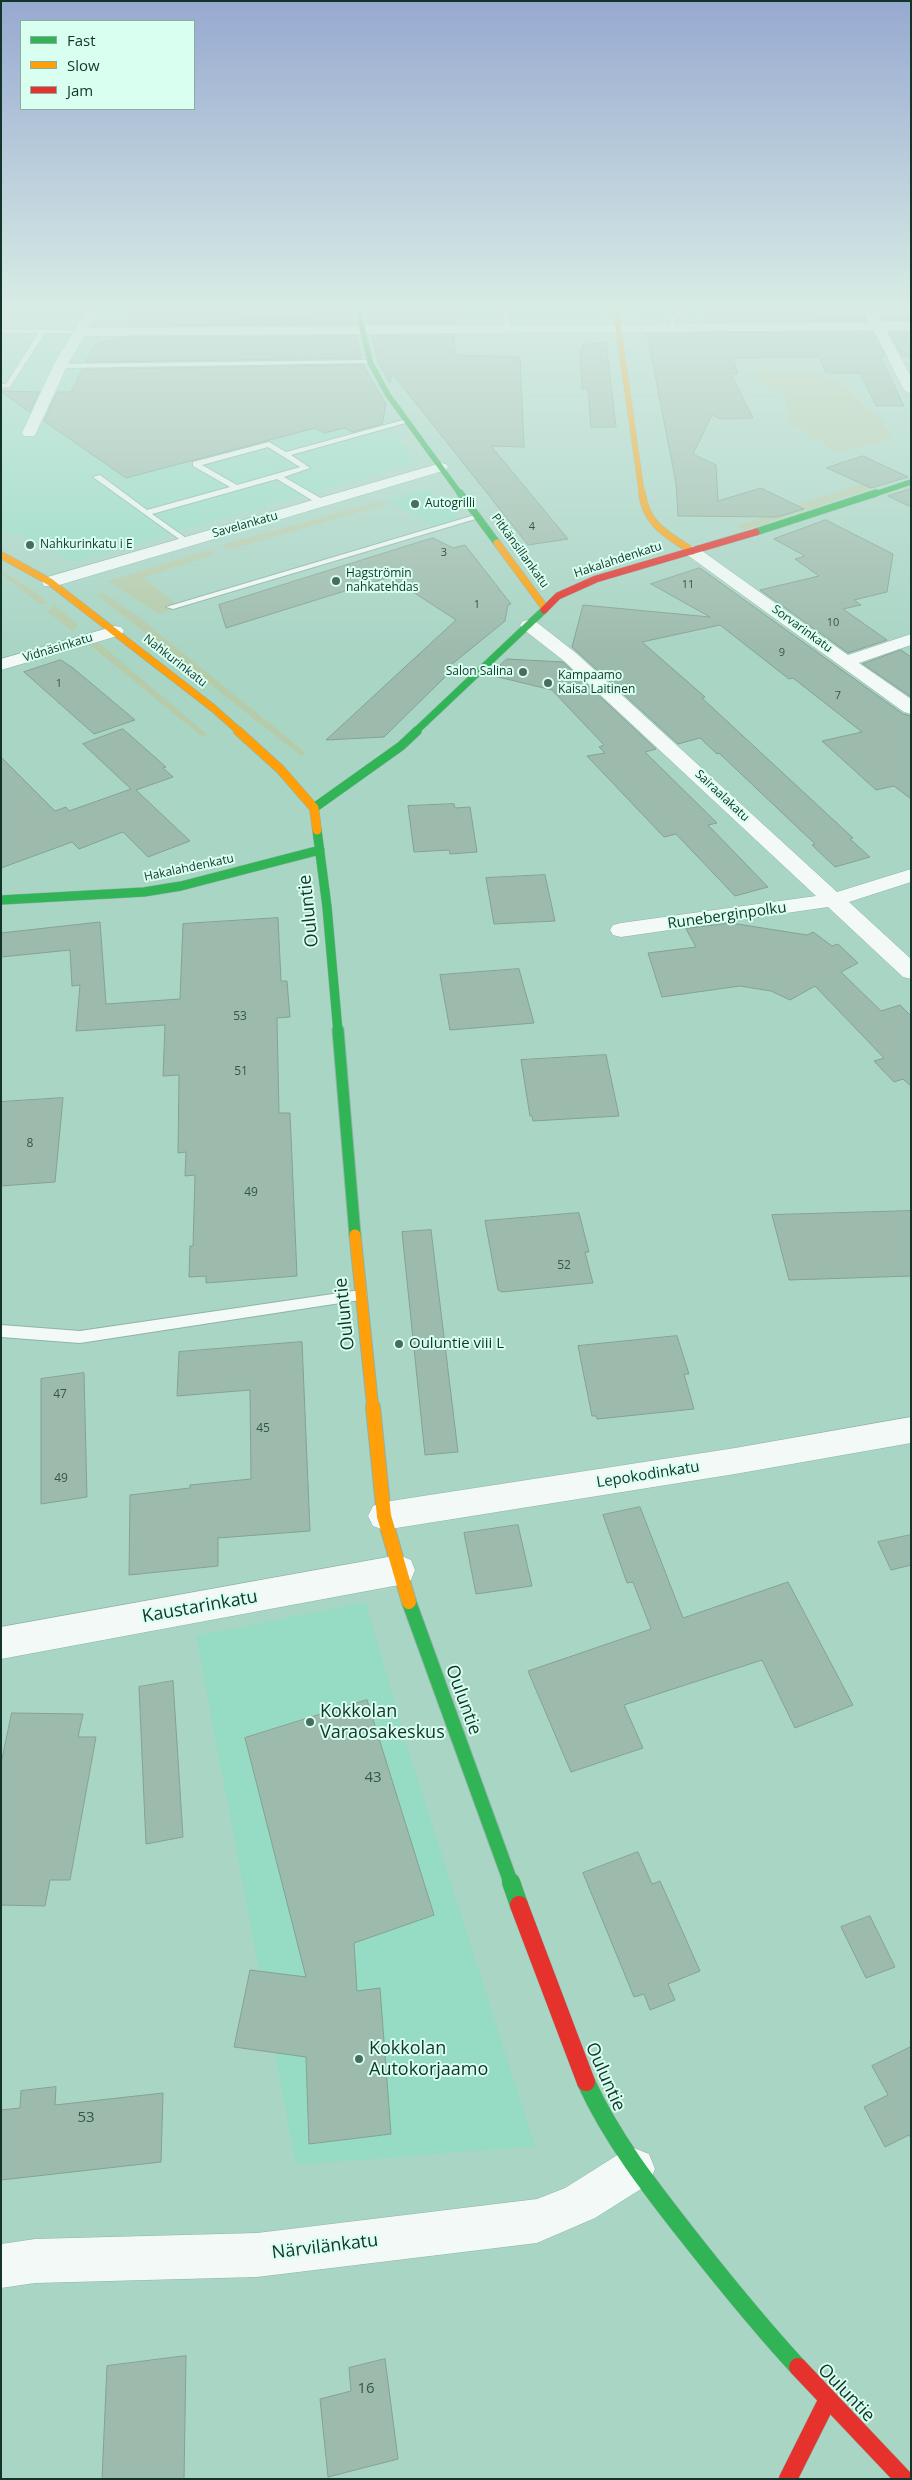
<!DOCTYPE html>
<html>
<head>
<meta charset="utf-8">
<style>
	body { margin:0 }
	#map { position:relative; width:912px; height:2480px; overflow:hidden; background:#a9d5c5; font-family:"Open Sans",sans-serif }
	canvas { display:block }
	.frame { position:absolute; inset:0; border:2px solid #13342a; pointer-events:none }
	.legend { position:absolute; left:20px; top:20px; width:175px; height:90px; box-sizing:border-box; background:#d8fff0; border:1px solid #89aea1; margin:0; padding:6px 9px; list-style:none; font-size:15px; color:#13342a }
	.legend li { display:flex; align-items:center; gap:10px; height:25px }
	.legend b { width:25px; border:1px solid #89aea1 }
</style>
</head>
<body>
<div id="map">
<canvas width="912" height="2480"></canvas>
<div class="frame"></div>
<ul class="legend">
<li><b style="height:6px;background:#30b455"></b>Fast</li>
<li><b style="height:6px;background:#ff9f0a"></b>Slow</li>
<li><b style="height:6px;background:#e5322d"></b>Jam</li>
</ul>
</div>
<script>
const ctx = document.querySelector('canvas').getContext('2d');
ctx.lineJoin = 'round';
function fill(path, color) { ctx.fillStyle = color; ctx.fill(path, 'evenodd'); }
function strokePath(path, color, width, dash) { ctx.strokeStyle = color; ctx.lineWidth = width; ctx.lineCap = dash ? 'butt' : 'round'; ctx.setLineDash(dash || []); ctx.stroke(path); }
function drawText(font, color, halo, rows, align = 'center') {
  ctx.font = font + ' "Open Sans",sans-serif'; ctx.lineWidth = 4; ctx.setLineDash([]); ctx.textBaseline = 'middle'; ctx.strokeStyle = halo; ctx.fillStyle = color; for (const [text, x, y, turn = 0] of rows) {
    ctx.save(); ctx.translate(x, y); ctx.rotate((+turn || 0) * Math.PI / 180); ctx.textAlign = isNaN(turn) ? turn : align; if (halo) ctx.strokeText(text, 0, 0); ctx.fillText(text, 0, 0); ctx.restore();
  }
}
const built = new Path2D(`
	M1 305H87L75 325H1Z
	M372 305H600L603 323 376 325Z
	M634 305H700L705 323H636Z
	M1 328 347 333 361 374 414 463 74 562 21 536 1 530Z
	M427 488 459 519 434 527 387 500Z
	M366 1602 406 1743 535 2146 296 2165 196 1636Z`);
const green = new Path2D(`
	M754 371H817L823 378 838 381 867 408 880 417 893 438 839 453 790 423 784 394 759 383Z
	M897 471 909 476 743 531 736 526Z
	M381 501 387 504 229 550 222 545Z
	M209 550 215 554 143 578 175 603 164 607 170 611 159 614 108 581Z
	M1 571 34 591 48 602 41 605 1 574Z
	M104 593 140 618 306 753 301 756 97 595Z
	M55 605 78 625 72 631 47 611Z
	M98 642 208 735 201 736 90 645Z`);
const building = new Path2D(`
	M138 305H243L240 316 307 315V310H313L312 305H349L354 324 128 326Z
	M365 305H434L453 309 454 324H369Z
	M703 305H811L816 315 864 314 867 321 709 322Z
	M880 314H911V320H883Z
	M873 332 885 356H880L904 406H876L860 373H826L819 357 733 358 738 374H731L753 418 721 419 712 415 693 454 716 465 718 501 761 488 804 509 777 517 678 516 676 483 647 334Z
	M889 332H911V356H902Z
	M454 335 455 355 520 357 524 447 491 446 568 539 528 545 392 373 390 383 378 361 372 336Z
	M356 336 361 358 86 362 94 346 117 338Z
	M606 343 616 427H591L588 389H582L580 350H584L583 345Z
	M363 365 386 404 382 424 352 432 345 428 324 433 315 428 126 478 44 421 57 392H71L82 370Z
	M1 391 39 392 30 412Z
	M863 456 908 477 871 488 827 468Z
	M911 489V507L888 496Z
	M826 520 893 554 887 592 854 600 861 605 843 609 887 640 848 653 760 590 819 576 795 559 805 556 774 539Z
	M433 538 453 548 465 545 511 604 508 605 505 621 446 669 447 675 384 737 326 740 456 620 390 577 226 628 219 605Z
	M700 568 903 714 911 716V799L894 786 876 790 822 741 862 732 793 678 789 679 720 625 642 642 705 697 702 698 853 838 850 839 870 857 835 867 812 845 815 844 719 753 717 754 700 738 678 744 572 647 583 605 710 617 651 584Z
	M901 650 911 657V697L863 664Z
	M507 659 563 662 656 749 645 752 717 823 708 825 768 887 735 896 676 834 664 837 587 756 605 753 599 747 604 745 552 690 490 675Z
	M61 660 73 668 135 720 94 734 24 672Z
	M123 729 166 767 163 768 173 777 136 790 190 841 148 857 123 832 79 849 72 842 1 868V757L55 811 66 807 69 811 131 789 83 744Z
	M454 804 455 808 470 807 477 852 450 854 449 850 414 852 408 806Z
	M545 875 555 921 494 924 486 878Z
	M278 918 281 981H287L290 1017 277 1018 279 1113H290L297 1276 206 1283V1276L189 1277 190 1246H193L195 1175 185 1176 186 1152 178 1153 179 1075 163 1076 165 1025 76 1031 80 985 72 986 70 950 1 957V933L100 922 106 1004 180 999 183 924Z
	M731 923 807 935 813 932 832 946 838 944 858 963 841 972 881 1011 900 1005 911 1016V1086L903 1079 894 1082 874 1061 884 1058 815 986 790 1000 771 991 740 986 662 997 648 953 696 947 686 929Z
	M519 969 534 1023 450 1030 440 975Z
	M606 1055 619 1116 533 1121 532 1116H530L521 1060Z
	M63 1098 55 1182 1 1186V1102Z
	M911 1211V1276L789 1280 772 1215Z
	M579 1213 589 1252H585L593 1283 502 1292 498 1290 485 1221Z
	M431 1230 458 1452 425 1455 402 1232Z
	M677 1336 689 1374H684L694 1409 597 1419 596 1416H592L578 1346Z
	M302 1342 310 1531 218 1538V1566L129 1575 130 1495 190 1488V1485L251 1479 250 1390 177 1396 179 1352Z
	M84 1373 87 1497 41 1504V1379Z
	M640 1507 683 1618 788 1582 853 1705 795 1728 762 1660 624 1705 643 1748 571 1772 528 1671 651 1629 633 1582 627 1583 603 1515Z
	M518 1525 532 1586 476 1594 464 1533Z
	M911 1535V1565L891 1570 878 1542Z
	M173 1681 183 1837 146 1844 139 1687Z
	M367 1700 434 1915 354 1943 357 1991 380 1988 391 2134 309 2144 306 2057 234 2047 250 1970 306 1977 245 1738Z
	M12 1713 83 1714 78 1737H96L70 1880H50L45 1906 1 1905V1764Z
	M638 1852 652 1884 660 1881 700 1971 668 1984 675 2000 650 2010 644 1994 634 1997 583 1873Z
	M870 1916 895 1967 866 1978 841 1927Z
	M911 2047V2138L909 2135 885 2147 864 2107 888 2095 872 2066Z
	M56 2087 55 2105 163 2093 161 2162 1 2180V2110L20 2108 21 2091Z
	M186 2356 184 2479H102L107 2366Z
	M385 2359 398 2459 328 2477 320 2399 351 2391 349 2368Z`);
const lane = new Path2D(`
	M681 305H687L686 312 675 320V328H671L669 319 680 311Z
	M506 308 509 310 510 328 507 330 504 328 503 310Z
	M1 329 79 330 82 332 79 334 45 333 10 387 1 388V384H6L38 333H1Z
	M370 360 372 363 60 368 57 366 60 364Z
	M407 419 409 422 291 455 310 468 284 477 324 500V504H318L277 479 152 514 189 540 190 542 186 544 93 477 100 475 147 510 230 487 193 466V462L269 442 286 452ZM268 447 300 467 237 485 202 465Z
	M475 515 482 517 173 609 166 607Z
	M360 1290 365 1291 367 1295 365 1299 360 1300 80 1343 1 1337V1325L80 1331Z`);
const street = new Path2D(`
	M89 305H101L88 328 870 323 861 305H873L882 322H911V330H886L911 377V394L904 390 874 330 84 336 67 366 36 433 34 436H24L22 433 53 366Z
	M441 463 446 464 448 467 446 470 56 586H44L42 582 44 578Z
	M692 546 698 548 848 655 911 634V645L859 663 911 699V714L904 712 686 554 684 551 686 548Z
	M529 620 535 621 576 653 837 892 911 869V882L849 902 911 959V979L903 977 828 907 621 937 613 935 610 930 613 925 621 923 816 896 564 661 523 629 520 625 523 621Z
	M115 626 121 627 124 631 121 635 1 670V659Z
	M911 1417V1443L735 1474 384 1530 373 1526 368 1516 373 1506 384 1502 735 1448Z
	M399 1555 411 1560 415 1570 411 1580 399 1585 1 1659V1627Z
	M634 2148 649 2154 655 2169 649 2184 595 2218 537 2243 257 2277 35 2283 1 2288V2244L35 2239 257 2233 537 2199 565 2188 619 2154Z`);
const fastFar5 = new Path2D(`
	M357 305 370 362 388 395 461 495
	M872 495 911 482`);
const fastFar4 = new Path2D(`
	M460 493 497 543
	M756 532 876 493
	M415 732 544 610`);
const fastFar3 = new Path2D(`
	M314 808 401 746 417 731
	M317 830 327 907 338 1032
	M1 900 144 892 181 886 320 850`);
const fastFar2 = new Path2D(`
	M338 1030 355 1235`);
const fastFar1 = new Path2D(`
	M409 1602 511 1883`);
const fast = new Path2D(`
	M511 1882 519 1905
	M586 2082C613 2141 653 2191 693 2242 727 2285 761 2327 798 2367`);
const slowFar4 = new Path2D(`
	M615 305 642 495`);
const slowFar3 = new Path2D(`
	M642 493C646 525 668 535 692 551
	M497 543 545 608
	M1 555 50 582 213 708 240 732`);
const slowFar2 = new Path2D(`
	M238 731 280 769 314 808 317 830`);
const slowFar1 = new Path2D(`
	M355 1235 373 1409`);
const slow = new Path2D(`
	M373 1407 384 1516 409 1602`);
const jamFar1 = new Path2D(`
	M544 610 558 596 596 579 756 532`);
const jam = new Path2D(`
	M519 1905 586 2082
	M798 2367 904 2479
	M788 2479 828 2399`);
const markers = [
	[415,504,5,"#486c60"],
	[30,545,5,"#486c60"],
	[336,581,5,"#486c60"],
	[523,672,5,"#486c60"],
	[548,683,5,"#486c60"],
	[399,1344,5,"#486c60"],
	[310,1722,5,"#486c60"],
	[359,2059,5,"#486c60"]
];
const farNumbernames = [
	["4",532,527],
	["3",444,553],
	["11",688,585],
	["1",477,605],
	["10",833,623],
	["9",782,653],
	["1",59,684],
	["7",838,696]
];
const farPoinames = [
	["Autogrilli",425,504],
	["Nahkurinkatu i E",40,545],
	["Hagströmin",346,574],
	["nahkatehdas",346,588],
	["Salon Salina",513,672,"right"],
	["Kampaamo",558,676],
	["Kaisa Laitinen",558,690]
];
const farStreetnames = [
	["Savelankatu",245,525,-16],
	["Pitkänsillankatu",520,551,54],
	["Hakalahdenkatu",618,560,-18],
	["Sorvarinkatu",802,629,36],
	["Vidnäsinkatu",58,648,-17],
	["Nahkurinkatu",175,661,38],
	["Sairaalakatu",722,796,43],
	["Hakalahdenkatu",189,868,-12]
];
const numberNames = [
	["53",240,1017],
	["51",241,1072],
	["8",30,1144],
	["49",251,1193],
	["52",564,1266],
	["47",60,1395],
	["45",263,1429],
	["49",61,1479]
];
const streetNames = [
	["Runeberginpolku",727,916,-8],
	["Lepokodinkatu",648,1475,-9]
];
const poiNames = [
	["Ouluntie viii L",409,1344]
];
const nearNumbernames = [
	["43",373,1778],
	["53",86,2118],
	["16",366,2389]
];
const nearStreetnames = [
	["Ouluntie",309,911,-96],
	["Ouluntie",345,1314,-96],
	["Kaustarinkatu",200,1607,-10],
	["Ouluntie",463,1700,70],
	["Ouluntie",605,2077,66],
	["Närvilänkatu",325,2247,-7],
	["Ouluntie",846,2393,46]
];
const nearPoinames = [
	["Kokkolan",320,1712],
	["Varaosakeskus",320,1733],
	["Kokkolan",369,2049],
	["Autokorjaamo",369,2070]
];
fill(built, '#96dbc4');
fill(green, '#b6cbaa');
fill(building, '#9dbbac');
strokePath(building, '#84a293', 1);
strokePath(lane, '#8fb3a7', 2);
strokePath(street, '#8fb3a7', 1);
strokePath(fastFar5, '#8fb3a7', 6);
strokePath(fastFar4, '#8fb3a7', 8);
strokePath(fastFar3, '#8fb3a7', 10);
strokePath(fastFar2, '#8fb3a7', 13);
strokePath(fastFar1, '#8fb3a7', 16);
strokePath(fast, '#8fb3a7', 19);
strokePath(slowFar4, '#8fb3a7', 6);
strokePath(slowFar3, '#8fb3a7', 8);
strokePath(slowFar2, '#8fb3a7', 10);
strokePath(slowFar1, '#8fb3a7', 13);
strokePath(slow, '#8fb3a7', 16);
strokePath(jamFar1, '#8fb3a7', 8);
strokePath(jam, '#8fb3a7', 19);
fill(lane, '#f2f9f6');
fill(street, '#f2f9f6');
strokePath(fastFar5, '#30b455', 5.5);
strokePath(fastFar4, '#30b455', 7);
strokePath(fastFar3, '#30b455', 9);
strokePath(fastFar2, '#30b455', 11);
strokePath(fastFar1, '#30b455', 14);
strokePath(fast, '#30b455', 18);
strokePath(slowFar4, '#ff9f0a', 5.5);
strokePath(slowFar3, '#ff9f0a', 7);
strokePath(slowFar2, '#ff9f0a', 9);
strokePath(slowFar1, '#ff9f0a', 11);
strokePath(slow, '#ff9f0a', 14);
strokePath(jamFar1, '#e5322d', 7);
strokePath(jam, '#e5322d', 18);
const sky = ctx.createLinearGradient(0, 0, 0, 652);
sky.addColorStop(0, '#97a9d0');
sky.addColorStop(0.47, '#d8ece5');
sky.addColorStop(1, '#d8ece500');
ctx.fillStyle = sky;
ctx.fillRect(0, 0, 912, 652);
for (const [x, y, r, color] of markers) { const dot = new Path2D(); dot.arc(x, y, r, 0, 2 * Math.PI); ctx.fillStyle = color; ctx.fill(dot); strokePath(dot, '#d8fff0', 2); }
drawText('11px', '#36564a', null, farNumbernames);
drawText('12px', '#13342a', '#d8fff0', farPoinames, 'left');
drawText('12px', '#13342a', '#d8fff0', farStreetnames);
drawText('12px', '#36564a', null, numberNames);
drawText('15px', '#13342a', '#d8fff0', streetNames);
drawText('15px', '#13342a', '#d8fff0', poiNames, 'left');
drawText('15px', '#36564a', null, nearNumbernames);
drawText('18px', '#13342a', '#d8fff0', nearStreetnames);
drawText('18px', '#13342a', '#d8fff0', nearPoinames, 'left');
</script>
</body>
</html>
